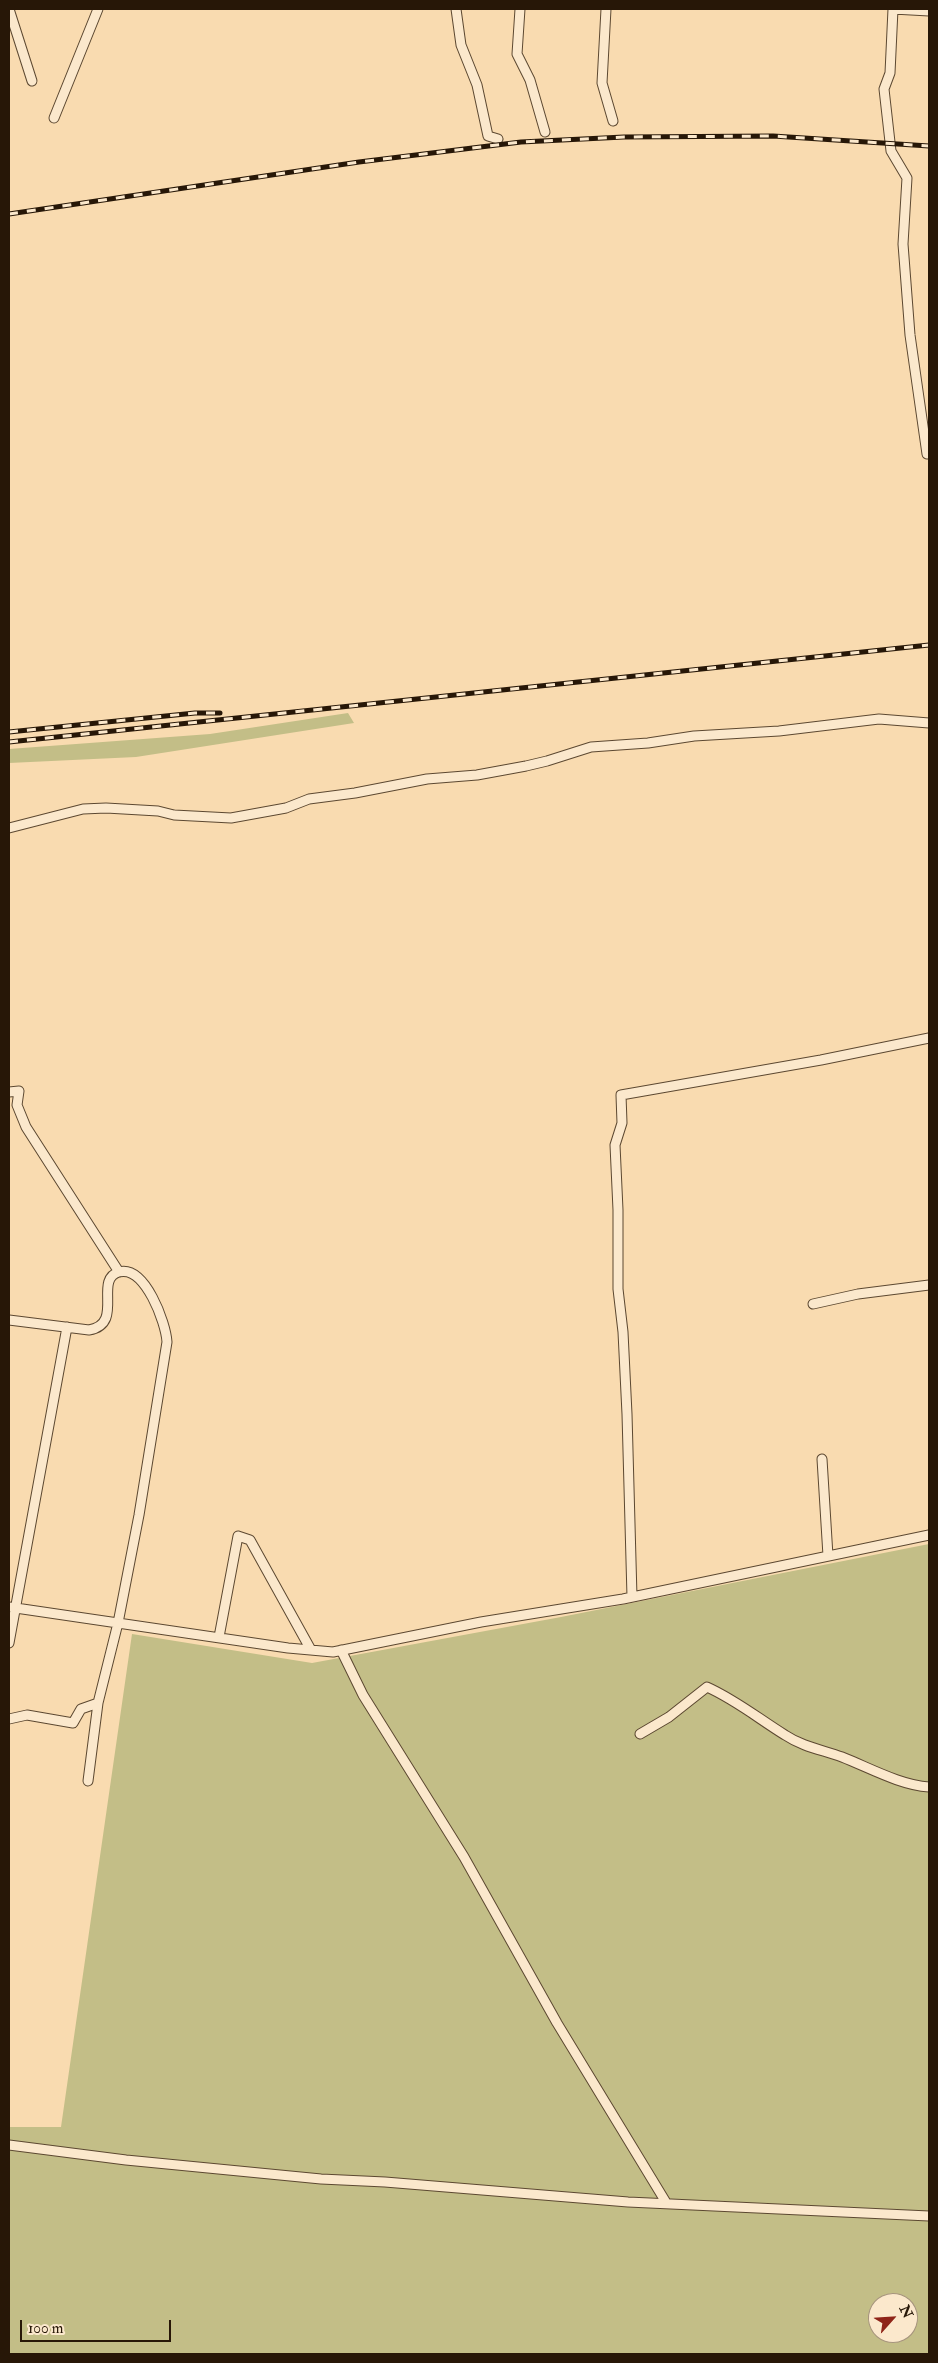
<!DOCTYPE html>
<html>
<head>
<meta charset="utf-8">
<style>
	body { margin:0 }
	#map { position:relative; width:938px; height:2363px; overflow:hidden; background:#f9dbb0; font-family:"IM FELL Double Pica",serif }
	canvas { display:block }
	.frame { position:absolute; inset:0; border:10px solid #271707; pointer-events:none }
	.north { position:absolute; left:868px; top:2293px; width:50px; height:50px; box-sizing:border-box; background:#fbe8cc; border:1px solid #a6947d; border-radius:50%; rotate:64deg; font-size:14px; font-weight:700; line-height:20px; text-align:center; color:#271707 }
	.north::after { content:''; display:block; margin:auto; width:18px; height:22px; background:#8f2418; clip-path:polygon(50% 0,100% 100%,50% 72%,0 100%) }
	.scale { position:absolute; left:20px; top:2320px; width:151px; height:22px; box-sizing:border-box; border:2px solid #271707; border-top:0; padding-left:6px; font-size:15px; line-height:18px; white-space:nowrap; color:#271707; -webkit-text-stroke:4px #fbe8cc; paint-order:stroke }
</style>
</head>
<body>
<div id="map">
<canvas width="938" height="2363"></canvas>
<div class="frame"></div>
<div class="north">N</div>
<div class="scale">100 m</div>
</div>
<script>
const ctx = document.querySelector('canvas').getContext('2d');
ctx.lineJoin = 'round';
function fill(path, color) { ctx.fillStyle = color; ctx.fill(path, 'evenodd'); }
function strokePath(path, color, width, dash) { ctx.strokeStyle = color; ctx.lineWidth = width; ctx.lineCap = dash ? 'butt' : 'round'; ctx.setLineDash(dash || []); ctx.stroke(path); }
const green = new Path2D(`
	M348 713 354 723 136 757 9 763V749L210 734Z
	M929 1544V2354H9V2127H61L132 1634 312 1663 561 1617ZM878 2303H908V2333H878Z`);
const minor = new Path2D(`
	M9 9 32 81
	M456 9 461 45 477 85 488 136 498 139
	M520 9 517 54 530 80 545 132
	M606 9 602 83 613 121
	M893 9 890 73 884 89 891 151 907 178 903 244 910 335 927 454
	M893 9 929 11
	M54 118 98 9
	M9 828 83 809 106 808 158 811 174 815 231 818 286 808 309 799 355 793 427 779 477 775 526 766 547 761 591 747 648 743 694 736 779 731 879 719 929 723
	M9 1092 19 1091 17 1105 26 1127 119 1272
	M813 1304 858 1294 929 1285
	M9 1320 89 1330C125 1324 93 1279 119 1272 145 1265 166 1323 167 1342L139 1515 118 1623 98 1703 88 1781
	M822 1459 828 1556
	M632 1597 627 1414 623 1332 618 1289V1210L615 1145 622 1123 621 1095 821 1060 929 1038
	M9 1607 288 1648 333 1652 481 1622 623 1599 929 1535
	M219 1637 238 1536 250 1540 311 1650
	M9 1643 67 1327
	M341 1650 363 1695 464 1857 557 2023 667 2204
	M9 1719 27 1715 73 1723 81 1709 98 1703
	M640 1734 669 1717 707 1687C736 1700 759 1719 785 1735 803 1747 823 1750 842 1757 870 1768 900 1785 929 1787
	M9 2145 126 2160 321 2179 385 2182 628 2202 929 2216`);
const rail = new Path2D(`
	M9 214 359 162 521 142 624 137 773 136 929 146
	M9 732 195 713H220
	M9 742 929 645`);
fill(green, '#c3be87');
strokePath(minor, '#5c4831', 11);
strokePath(minor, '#fbe8cc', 9);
strokePath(rail, '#271707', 5);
strokePath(rail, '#fbe8cc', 3, [9]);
</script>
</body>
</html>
